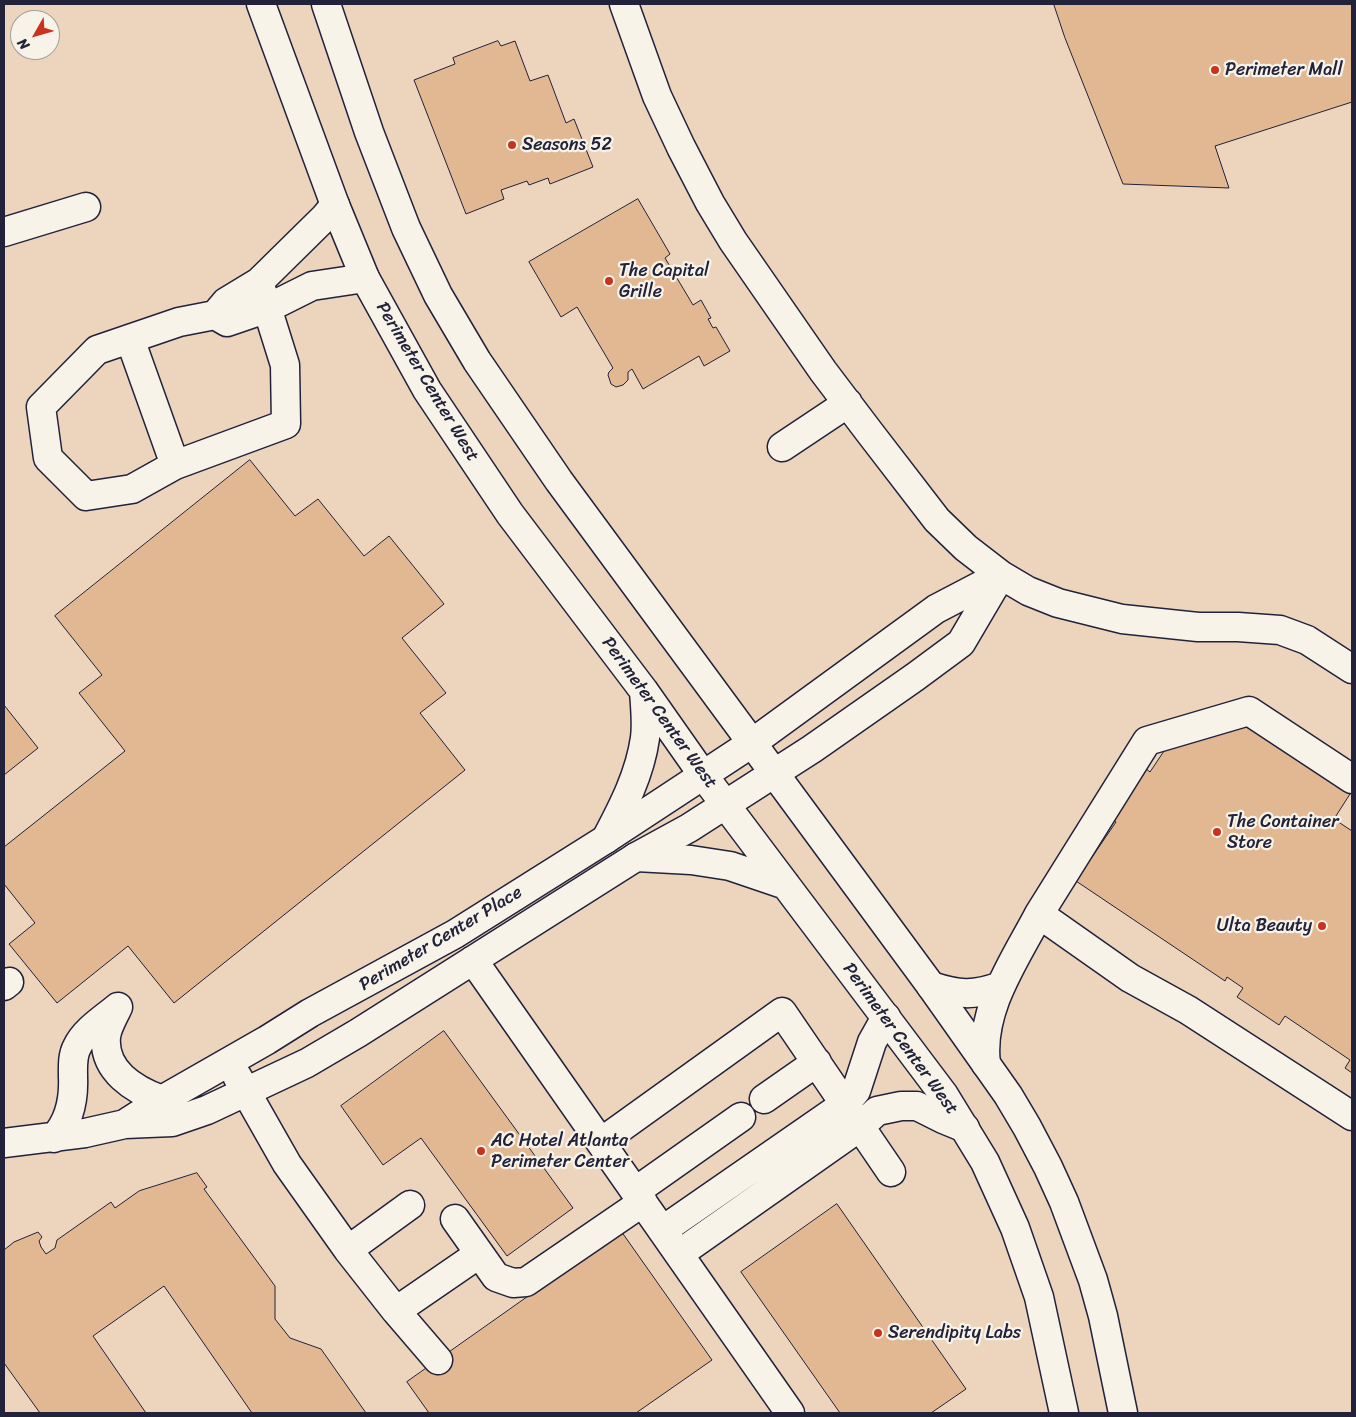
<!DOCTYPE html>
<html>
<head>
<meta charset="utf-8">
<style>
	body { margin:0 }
	#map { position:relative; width:1356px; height:1417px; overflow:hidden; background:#f1e1ce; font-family:Sriracha,sans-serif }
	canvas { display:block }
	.frame { position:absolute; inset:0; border:5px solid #22223b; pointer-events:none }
	.north { position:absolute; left:10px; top:10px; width:50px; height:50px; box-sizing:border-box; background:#f7f3e8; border:1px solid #a29fa3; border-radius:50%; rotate:232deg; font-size:14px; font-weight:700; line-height:20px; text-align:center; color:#22223b }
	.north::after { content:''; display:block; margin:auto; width:18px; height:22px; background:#c8321e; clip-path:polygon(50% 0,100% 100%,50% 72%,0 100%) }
</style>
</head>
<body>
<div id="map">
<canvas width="1356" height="1417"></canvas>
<div class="frame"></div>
<div class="north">N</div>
</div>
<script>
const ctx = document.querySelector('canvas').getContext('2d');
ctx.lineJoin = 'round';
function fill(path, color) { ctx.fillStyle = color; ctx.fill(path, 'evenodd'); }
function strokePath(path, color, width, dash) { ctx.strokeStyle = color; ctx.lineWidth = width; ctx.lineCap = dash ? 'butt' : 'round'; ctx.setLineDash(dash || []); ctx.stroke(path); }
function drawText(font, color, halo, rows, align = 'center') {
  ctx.font = font + ' Sriracha,sans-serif'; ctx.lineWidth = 4.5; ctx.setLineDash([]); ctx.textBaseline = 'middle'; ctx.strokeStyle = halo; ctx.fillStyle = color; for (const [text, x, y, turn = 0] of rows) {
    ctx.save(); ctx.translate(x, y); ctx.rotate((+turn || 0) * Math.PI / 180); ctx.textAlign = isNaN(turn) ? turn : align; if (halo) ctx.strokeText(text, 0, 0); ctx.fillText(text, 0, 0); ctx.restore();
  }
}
const built = new Path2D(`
	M4 4H1352V1413H4ZM20 20H50V50H20Z`);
const building = new Path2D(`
	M1054 4H1352V102L1215 146 1229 188 1123 184 1065 38Z
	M498 41 501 46 515 41 530 81 548 75 566 123 574 119 593 167 550 184 548 178 529 185 527 181 501 190 504 199 466 214 414 80 455 64 453 58Z
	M638 199 670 254 665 258 693 305 701 300 711 318 708 319 713 328 716 327 730 351 704 366 699 356 643 389 632 369 628 372V380L623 385 616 387 611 384 608 375 609 372 613 368 577 307 561 317 529 262Z
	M250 460 295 516 318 499 364 556 389 536 444 604 402 638 446 693 420 713 465 770 174 1003 128 946 57 1003 9 944 35 923 4 884V847L125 751 79 693 102 675 55 616Z
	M4 705 38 748 4 775Z
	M1240 720 1350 794 1334 819 1352 831V1073L1345 1068 1350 1060 1285 1016 1279 1025 1237 997 1243 988 1227 977 1225 981 1070 877 1084 856 1090 860 1116 822 1111 819 1145 768 1150 772 1168 745Z
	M444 1031 573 1208 507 1256 421 1138 383 1165 341 1106Z
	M197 1173 207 1187 204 1189 275 1286V1319L290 1338 321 1349 366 1413H252L164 1286 93 1336 146 1413H40L4 1363V1250L14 1242 38 1232 42 1237 39 1241 41 1247 46 1254 55 1248 57 1240 111 1202 115 1208 139 1191Z
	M837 1204 966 1389 931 1413H840L741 1272Z
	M621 1231 712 1360 636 1413H429L407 1382Z`);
const minor = new Path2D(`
	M624 4 657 96 681 147 710 203 733 241 823 371 870 433 937 520 966 548 1001 575 1028 591 1058 603 1122 619 1198 627H1238L1280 630 1307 640 1352 669
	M4 232 86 207
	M259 282 285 365 286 424 175 465 132 489 86 496 48 458 41 407 97 350 179 322 215 315 226 302 259 282 325 217 335 205
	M215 315 227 322 268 308 312 286 365 278
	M130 339 175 465
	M782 447 848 403
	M1039 914 1147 741 1249 711 1352 779
	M473 960 790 1413
	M4 986 9 982
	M931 986C959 995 973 996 1001 986
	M118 1007C114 1016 107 1027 106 1037 103 1071 135 1090 162 1100
	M986 1064C979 1010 1015 960 1039 914L1130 978 1188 1010 1352 1116
	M237 1076 287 1164 348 1250 396 1311 438 1360
	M764 1099 817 1062
	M126 1123 162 1100 267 1040 310 1013 455 934 606 839 752 743 936 609 1001 575
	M54 1138C70 1121 74 1100 73 1077 73 1068 72 1056 77 1047 85 1030 105 1018 118 1007
	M601 1142 782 1012 891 1172
	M4 1143 85 1133 125 1124 172 1122 207 1110 307 1063 358 1033 636 857 689 828 812 749 915 677 961 643 1001 575
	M636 1191 741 1117
	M455 1219 496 1277 513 1283 526 1282 643 1202
	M663 1230 845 1104 856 1091 872 1042 886 1017
	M348 1250 410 1205
	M679 1254 861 1126 877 1111 901 1106H917L943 1119 965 1128
	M396 1311 479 1254`);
const major = new Path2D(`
	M261 4 335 205 365 278 427 390 510 514 644 691 703 775 944 1095 985 1162 1015 1228 1039 1297 1064 1413
	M326 4 369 132 406 228 438 295 477 361 559 481 931 986 1008 1095 1027 1127 1048 1167 1064 1202 1093 1280 1103 1316 1123 1413
	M606 839C623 807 640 774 645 738 647 723 645 706 644 691
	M636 857 691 860 730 866 786 885`);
const markers = [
	[1215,70,5,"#c8321e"],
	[512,145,5,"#c8321e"],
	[609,281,5,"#c8321e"],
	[1217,832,5,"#c8321e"],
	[1322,926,5,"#c8321e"],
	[481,1151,5,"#c8321e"],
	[878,1333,5,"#c8321e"]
];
const poiNames = [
	["Perimeter Mall",1225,70],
	["Seasons 52",522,145],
	["The Capital",619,271],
	["Grille",619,292],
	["The Container",1227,822],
	["Store",1227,843],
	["Ulta Beauty",1312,926,"right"],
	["AC Hotel Atlanta",491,1141],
	["Perimeter Center",491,1162],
	["Serendipity Labs",888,1333]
];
const streetNames = [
	["Perimeter Center West",427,382,59],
	["Perimeter Center West",659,713,54],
	["Perimeter Center Place",441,939,-31],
	["Perimeter Center West",900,1039,54]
];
fill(built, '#ecd5bc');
fill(building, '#e2b892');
strokePath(building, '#22223b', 1);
strokePath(minor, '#22223b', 31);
strokePath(major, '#22223b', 31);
strokePath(minor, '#f7f3e8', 28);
strokePath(major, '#f7f3e8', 28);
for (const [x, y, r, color] of markers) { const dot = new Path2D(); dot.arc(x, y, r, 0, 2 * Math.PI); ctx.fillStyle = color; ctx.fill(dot); strokePath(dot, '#f7f3e8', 2); }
drawText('18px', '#22223b', '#f7f3e8', poiNames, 'left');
drawText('18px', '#22223b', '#f7f3e8', streetNames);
</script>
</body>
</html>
